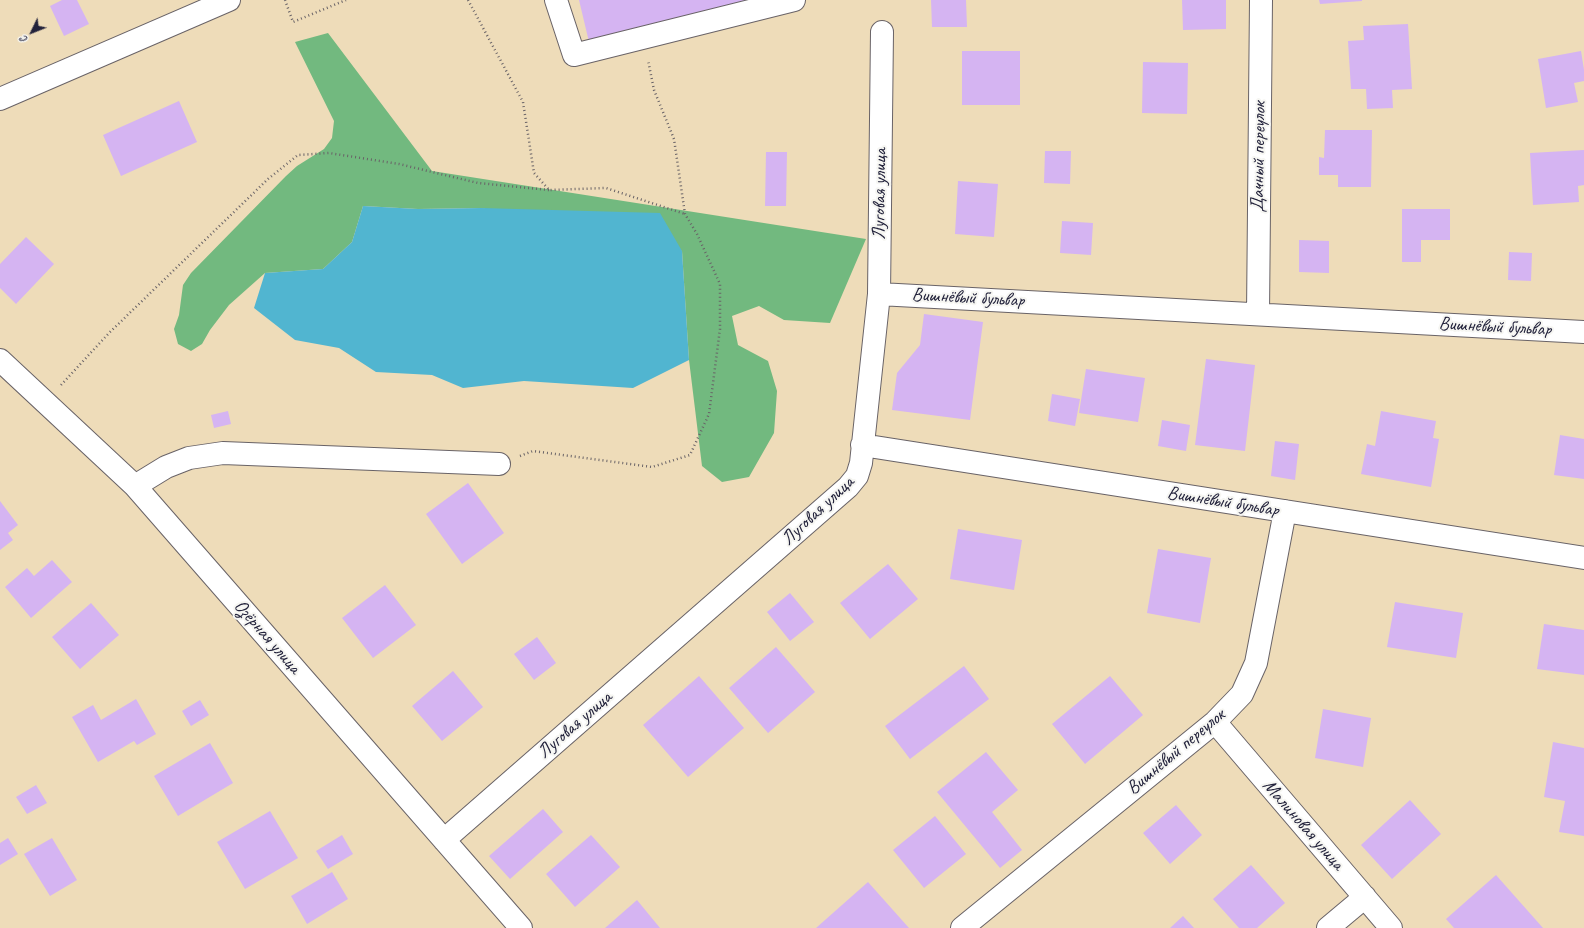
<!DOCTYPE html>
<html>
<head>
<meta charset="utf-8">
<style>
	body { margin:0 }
	#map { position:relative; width:1584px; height:928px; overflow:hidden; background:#eedcb9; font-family:Caveat,sans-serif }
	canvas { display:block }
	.north { position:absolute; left:12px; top:12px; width:40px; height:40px; -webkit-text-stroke:3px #f6f6f2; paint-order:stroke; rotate:227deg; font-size:11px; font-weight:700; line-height:16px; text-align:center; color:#22223b }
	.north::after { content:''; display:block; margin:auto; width:14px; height:18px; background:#22223b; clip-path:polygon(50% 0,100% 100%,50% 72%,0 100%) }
</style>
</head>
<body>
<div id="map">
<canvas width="1584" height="928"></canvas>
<div class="north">С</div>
</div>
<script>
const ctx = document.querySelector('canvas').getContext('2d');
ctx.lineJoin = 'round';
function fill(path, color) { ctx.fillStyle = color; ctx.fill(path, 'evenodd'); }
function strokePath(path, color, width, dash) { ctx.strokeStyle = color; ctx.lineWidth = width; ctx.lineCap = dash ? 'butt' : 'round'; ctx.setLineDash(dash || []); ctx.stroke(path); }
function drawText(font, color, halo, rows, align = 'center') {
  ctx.font = font + ' Caveat,sans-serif'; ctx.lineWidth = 4; ctx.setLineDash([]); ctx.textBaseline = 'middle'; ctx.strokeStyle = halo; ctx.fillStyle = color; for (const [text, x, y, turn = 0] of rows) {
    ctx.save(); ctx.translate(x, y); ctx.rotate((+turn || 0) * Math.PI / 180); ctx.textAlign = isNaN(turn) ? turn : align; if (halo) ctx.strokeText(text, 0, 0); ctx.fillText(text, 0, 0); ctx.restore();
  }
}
const forest = new Path2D(`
	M328 33 432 171 866 239 830 323 784 320 759 306 732 316 738 345 768 361 777 391 774 433 749 477 722 482 702 466 689 360 682 251 481 208 418 209 363 206 352 242 323 269 265 273 229 305 210 330 202 344 191 351 178 344 174 329 179 315 183 285 191 273 286 176 297 166 324 149 332 138 334 121 295 42Z`);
const water = new Path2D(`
	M363 206 418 209 481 208 660 213 682 251 689 360 633 388 524 381 463 388 432 375 376 372 339 348 295 340 254 308 265 273 323 269 352 242Z`);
const building = new Path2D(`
	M62 0H77L89 24 64 36 50 6Z
	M579 0H753L589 42Z
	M931 0H966L967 27H932Z
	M1182 0H1226V29L1183 30Z
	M1319 0H1362V1L1320 4Z
	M1408 24 1412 89 1392 90 1393 108 1367 109 1366 89H1351L1348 41 1364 40 1363 26Z
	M962 51H1020V105H962Z
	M1581 51 1584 70V81L1574 83 1578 102 1546 108 1538 59Z
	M1143 62 1188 63 1187 114 1142 113Z
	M179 101 197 142 121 176 103 135Z
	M1325 130H1372L1371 187H1338V175H1319V157L1324 158Z
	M1584 150V185L1578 186 1579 202 1533 205 1530 153Z
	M1045 151H1071L1070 184 1044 183Z
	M766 152H787L786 206H765Z
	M958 181 998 184 994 237 955 234Z
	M1402 209H1450V240H1421V262H1402Z
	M1062 221 1093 223 1091 255 1060 253Z
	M26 237 54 264 16 304 0 288V264Z
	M1299 240 1329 241V273L1299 272Z
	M1509 252 1532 253 1531 281 1508 280Z
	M924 314 983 322 970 420 892 410 897 373 920 345Z
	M1206 359 1255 365 1245 451 1195 445Z
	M1086 369 1145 378 1138 422 1079 413Z
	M1052 394 1080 399 1075 426 1048 421Z
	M228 411 231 424 214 428 211 415Z
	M1381 411 1436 421 1433 438 1439 439 1431 487 1361 474 1367 444 1375 446Z
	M1162 420 1190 425 1186 451 1158 446Z
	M1560 435 1584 439V479L1554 475Z
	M1275 441 1299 444 1295 480 1271 476Z
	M468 483 504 533 462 564 426 514Z
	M0 501 18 525 8 533 13 540 0 550Z
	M958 529 1022 540 1014 590 950 579Z
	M1158 549 1211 558 1200 623 1147 613Z
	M52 560 72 582 31 618 5 587 27 568 34 576Z
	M888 564 918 599 870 639 840 603Z
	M385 585 416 625 373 658 342 618Z
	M790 593 814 622 790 641 767 612Z
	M1395 602 1463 613 1456 658 1387 647Z
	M91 603 119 635 80 669 52 637Z
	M1544 624 1584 630V675L1537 669Z
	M537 637 556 663 534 680 514 654Z
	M776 647 815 692 768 733 729 688Z
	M964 666 989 699 910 759 885 726Z
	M453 671 483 707 442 741 412 706Z
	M699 676 744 728 688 777 643 725Z
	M1110 676 1143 715 1085 764 1052 724Z
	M136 699 156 734 137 745 134 741 98 762 72 717 93 705 101 720Z
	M200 700 209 715 191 726 182 711Z
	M1323 709 1371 718 1363 767 1315 758Z
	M1553 742 1584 748V836L1559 832 1565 801 1544 797Z
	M210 743 233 783 178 816 154 776Z
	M986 752 1018 790 992 812 1022 850 1000 868 937 792Z
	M36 785 47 803 27 814 16 797Z
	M1410 800 1441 834 1392 879 1361 845Z
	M1176 805 1202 835 1170 864 1143 833Z
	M543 809 563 832 510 879 489 856Z
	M270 811 298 858 245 889 217 842Z
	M935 816 966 854 924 888 893 850Z
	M342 835 353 854 328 869 316 851Z
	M591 835 620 867 575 907 546 874Z
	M8 838 18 854 0 865V843Z
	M52 838 77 880 50 896 24 854Z
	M1251 865 1285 903 1257 928H1239L1213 899Z
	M332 872 348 899 307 924 291 896Z
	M1496 875 1543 928H1454L1446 919Z
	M868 882 909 928H816Z
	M637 900 660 928H605Z
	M1183 916 1194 928H1170Z`);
const path = new Path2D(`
	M285 0 293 22 346 0
	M468 0 523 102 534 173 549 190 606 188 685 214
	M61 385 109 333 268 179 298 155 329 153 399 164 478 183 549 190
	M520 456 533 451 652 467 690 455 709 414 720 329V284L697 234 685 214 674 139 654 90 648 60`);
const minor = new Path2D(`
	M556 0 574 55 794 0
	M0 99 229 0
	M879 294 1584 332
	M1258 314 1261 0
	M0 360 135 486 521 928
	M862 445 1584 558
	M135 486 166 467 189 458 223 453 499 464
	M1215 722 1391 928
	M444 840 848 487 857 476 861 463 879 294 882 32
	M962 928 1215 722 1242 694 1256 663 1285 511
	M1328 928 1365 897`);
const streetNames = [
	["Дачный переулок",1259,157,-89],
	["Луговая улица",880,194,-89],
	["Вишнёвый бульвар",968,298,3],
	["Вишнёвый бульвар",1495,327,3],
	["Вишнёвый бульвар",1223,502,9],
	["Луговая улица",818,511,-43],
	["Озёрная улица",267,637,49],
	["Луговая улица",575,725,-41],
	["Вишнёвый переулок",1176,752,-40],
	["Малиновая улица",1303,825,49]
];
fill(forest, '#72b97f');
fill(water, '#51b5d0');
fill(building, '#d5b4f2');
strokePath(minor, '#696367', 24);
strokePath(path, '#696367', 2.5, [1, 3]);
strokePath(minor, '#fff', 22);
drawText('19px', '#22223b', '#f6f6f2', streetNames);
</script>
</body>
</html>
